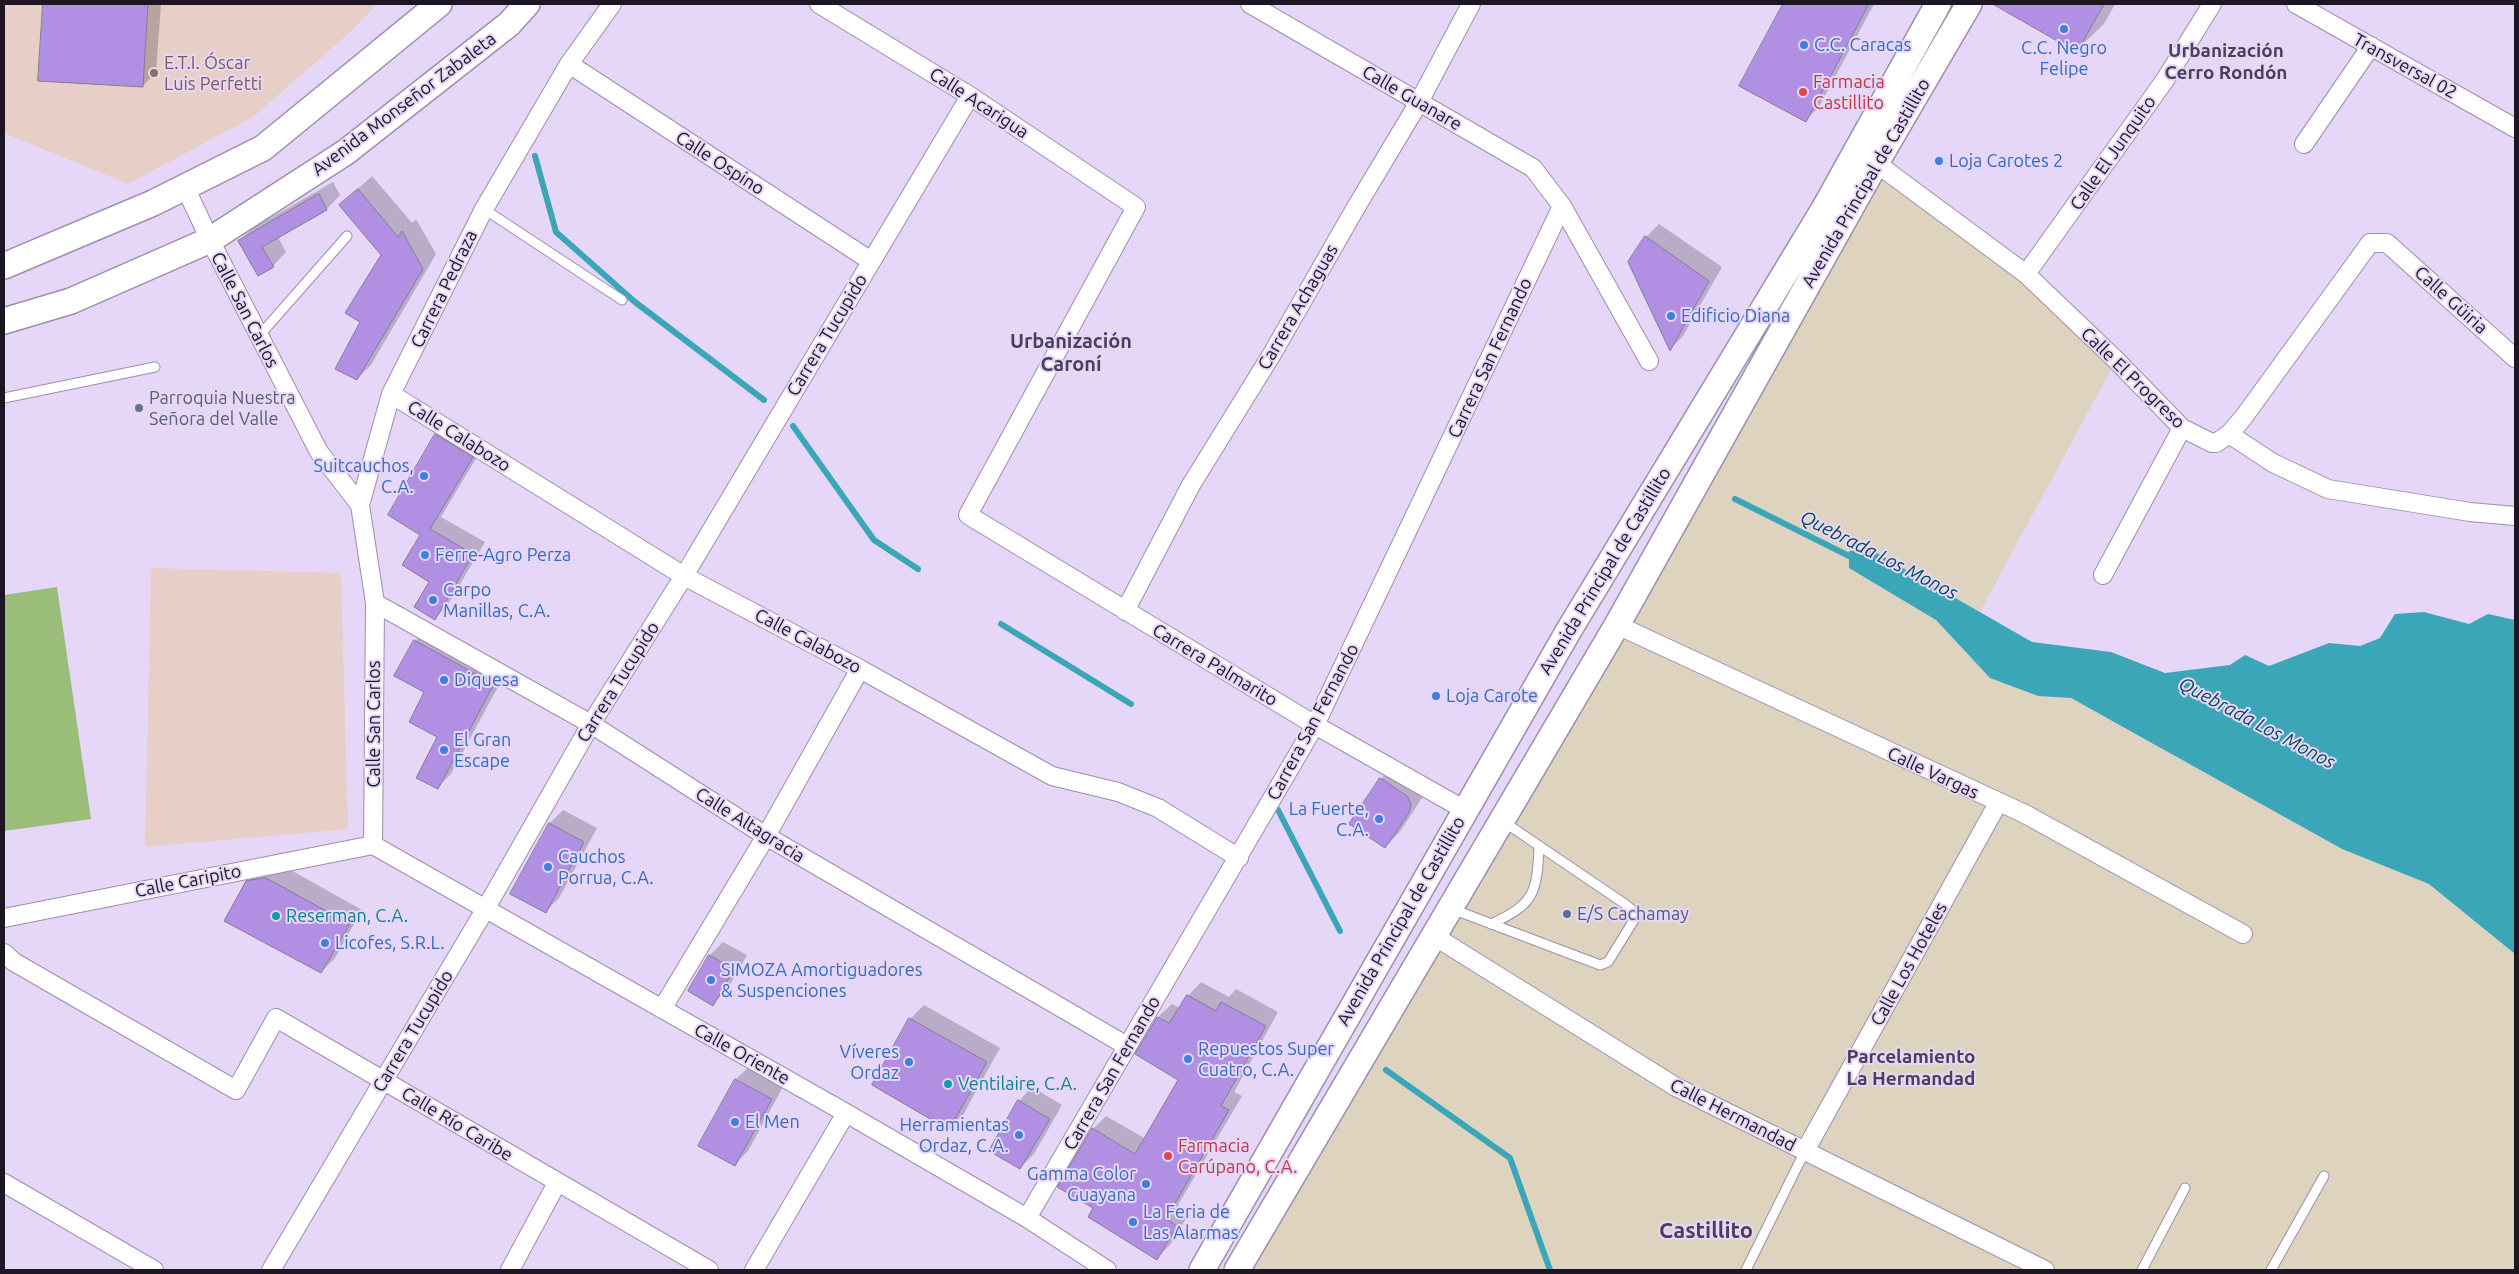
<!DOCTYPE html>
<html>
<head>
<meta charset="utf-8">
<style>
	body { margin:0 }
	#map { position:relative; width:2519px; height:1274px; overflow:hidden; background:#e6d7f9; font-family:Ubuntu,sans-serif }
	canvas { display:block }
	.frame { position:absolute; inset:0; border:5px solid #1c1723; pointer-events:none }
</style>
</head>
<body>
<div id="map">
<canvas width="2519" height="1274"></canvas>
<div class="frame"></div>
</div>
<script>
const ctx = document.querySelector('canvas').getContext('2d');
ctx.lineJoin = 'round';
function fill(path, color) { ctx.fillStyle = color; ctx.fill(path, 'evenodd'); }
function strokePath(path, color, width, dash) { ctx.strokeStyle = color; ctx.lineWidth = width; ctx.lineCap = dash ? 'butt' : 'round'; ctx.setLineDash(dash || []); ctx.stroke(path); }
function drawText(font, color, halo, rows, align = 'center') {
  ctx.font = font + ' Ubuntu,sans-serif'; ctx.lineWidth = 4; ctx.setLineDash([]); ctx.textBaseline = 'middle'; ctx.strokeStyle = halo; ctx.fillStyle = color; for (const [text, x, y, turn = 0] of rows) {
    ctx.save(); ctx.translate(x, y); ctx.rotate((+turn || 0) * Math.PI / 180); ctx.textAlign = isNaN(turn) ? turn : align; if (halo) ctx.strokeText(text, 0, 0); ctx.fillText(text, 0, 0); ctx.restore();
  }
}
const industrial = new Path2D(`
	M1875 165 1955 223 2115 362 1980 612 1870 549 1849 568 1936 620 1990 678 2038 696 2071 698 2342 849 2429 884 2515 954V1270H1233Z`);
const education = new Path2D(`
	M4 4H377L354 29 253 117 128 184 4 133Z
	M151 568 341 573 348 829 145 847Z`);
const green = new Path2D(`
	M57 587 91 819 4 831V595Z`);
const water = new Path2D(`
	M1870 549 2032 642 2111 652 2165 673 2230 665 2245 655 2269 666 2329 643 2360 646 2380 638 2395 614 2424 612 2469 624 2488 614 2515 620V954L2429 884 2342 849 2071 698 2038 696 1990 678 1936 620 1849 568V551Z`);
const shadow = new Path2D(`
	M44 4H161L156 72 143 86 40 80Z
	M1784 4H1874L1819 107 1805 121 1741 86Z
	M2002 4H2115L2104 24 2077 50 2000 6Z
	M372 176 412 223 416 219 436 254 371 365 357 379 361 322 382 255 340 205Z
	M333 182 340 195 327 209 278 237 286 252 273 266 239 241 253 228Z
	M1659 224 1722 267 1683 336 1670 349 1646 237Z
	M448 423 484 445 441 517 485 542 447 606 435 618 422 534 436 435Z
	M429 627 507 670 451 774 437 788 439 736 415 641Z
	M1394 765 1424 789 1422 798 1399 833 1385 847 1381 779Z
	M563 810 597 828 559 898 546 911 550 823Z
	M280 864 362 910 335 958 321 972 247 882 261 868Z
	M723 942 747 955 727 990 713 1004 690 991 710 955Z
	M1201 982 1229 997 1236 989 1278 1012 1234 1092 1242 1096 1178 1205 1190 1212 1170 1245 1156 1259 1094 1208 1093 1129 1106 1116 1146 1139 1179 1080 1137 1054 1158 1017 1172 1004 1180 1008 1188 996Z
	M924 1005 1000 1048 963 1115 949 1128 910 1019Z
	M750 1066 784 1085 748 1151 734 1165 700 1145 736 1079Z
	M1032 1087 1062 1105 1034 1154 1020 1168 1019 1101Z`);
const stream = new Path2D(`
	M535 156 556 232 635 302 764 400
	M793 426 874 540 918 569
	M1735 499 1857 560
	M1001 624 1131 704
	M1278 810 1340 931
	M1386 1070 1510 1158 1550 1270`);
const building = new Path2D(`
	M43 4H148L143 87 38 81Z
	M1783 4H1869L1806 122 1739 86Z
	M1993 4H2104L2077 52Z
	M358 189 398 237 402 231 423 269 357 380 335 369 360 322 345 313 381 255 339 205Z
	M319 194 327 210 262 247 274 267 258 276 238 241Z
	M1645 236 1709 281 1670 351 1628 262Z
	M435 434 473 457 430 529 473 554 435 620 414 607 429 582 402 565 420 535 388 515Z
	M414 640 494 684 438 789 416 778 437 737 409 722 424 692 394 676Z
	M1380 778 1407 796 1411 804 1409 813 1385 848 1349 824Z
	M549 823 584 842 546 913 510 894Z
	M266 878 350 924 321 973 224 921 246 881Z
	M709 955 734 969 713 1006 688 991Z
	M1187 995 1216 1011 1221 1002 1266 1026 1221 1106 1229 1110 1166 1219 1177 1226 1157 1260 1088 1217 1093 1208 1057 1187 1092 1128 1135 1154 1178 1080 1135 1054 1157 1017 1169 1023Z
	M909 1018 987 1062 949 1130 872 1085Z
	M735 1079 772 1099 735 1166 698 1146Z
	M1018 1100 1050 1119 1020 1169 989 1151Z`);
const lane = new Path2D(`
	M484 209 622 300
	M259 336 347 236
	M4 398 155 367
	M1452 909 1600 965 1608 962 1634 920 1631 909 1625 904 1504 822
	M1491 924C1534 904 1537 894 1539 847
	M1746 1270 1805 1151
	M2142 1270 2185 1188
	M2271 1270 2324 1176`);
const street = new Path2D(`
	M819 4 970 96 1136 207 968 515 1315 725 1465 810
	M1250 4 1533 168 1562 206 1649 361
	M2296 4 2515 128
	M569 64 871 261
	M2304 144 2371 46
	M1876 163 2026 274 2116 360 2182 428 2212 443H2216L2229 434 2273 463 2328 489 2470 512 2515 516
	M185 187 210 240 319 452 360 505
	M2026 274 2165 80 2212 4
	M391 394 684 576 860 669 1052 776 1118 792 1158 808 1239 858
	M2229 434 2243 418 2370 243H2387L2515 358
	M2103 575 2182 428
	M375 603 591 724 766 836 1127 1046
	M1125 611 1191 485 1272 354 1355 209 1419 102 1471 4
	M1617 625 2025 814 2243 934
	M373 845 375 603 360 505 391 394 484 209 569 64 612 4
	M373 845 846 1113 1027 1218 1107 1270
	M4 918 373 845
	M1434 936 1676 1087 2045 1270
	M4 953 14 962 236 1090 276 1018 709 1270
	M662 1009 766 836 860 669
	M1805 1151 1998 803
	M4 1183 154 1270
	M1027 1218 1315 725 1562 206
	M271 1270 486 908 591 724 684 576 970 96
	M510 1270 557 1183
	M754 1270 846 1113`);
const secondary = new Path2D(`
	M4 266 153 203 263 148 439 4
	M4 321 71 301 210 240 346 152 509 24 527 4
	M1202 1270 1569 630 1824 209 1938 4
	M1237 1270 1617 625 1876 163 1969 4`);
const markers = [
	[2064,29,5,"#3f7fe0"],
	[1804,45,5,"#3f7fe0"],
	[154,73,5,"#8d6e63"],
	[1803,92,5,"#e0444e"],
	[1939,161,5,"#3f7fe0"],
	[1671,316,5,"#3f7fe0"],
	[139,408,5,"#6b7280"],
	[424,476,5,"#3f7fe0"],
	[425,555,5,"#3f7fe0"],
	[433,600,5,"#3f7fe0"],
	[444,680,5,"#3f7fe0"],
	[1436,696,5,"#3f7fe0"],
	[444,750,5,"#3f7fe0"],
	[1379,819,5,"#3f7fe0"],
	[548,867,5,"#3f7fe0"],
	[1567,914,5,"#5c6f8a"],
	[276,916,5,"#0f9aa8"],
	[325,943,5,"#3f7fe0"],
	[711,980,5,"#3f7fe0"],
	[1188,1059,5,"#3f7fe0"],
	[909,1062,5,"#3f7fe0"],
	[948,1084,5,"#0f9aa8"],
	[735,1122,5,"#3f7fe0"],
	[1019,1135,5,"#3f7fe0"],
	[1168,1156,5,"#e0444e"],
	[1146,1184,5,"#3f7fe0"],
	[1133,1222,5,"#3f7fe0"]
];
const shopNames = [
	["C.C. Caracas",1814,45],
	["C.C. Negro",2064,48,"center"],
	["Felipe",2064,69,"center"],
	["Loja Carotes 2",1949,161],
	["Edificio Diana",1681,316],
	["Suitcauchos,",414,466,"right"],
	["C.A.",414,487,"right"],
	["Ferre-Agro Perza",435,555],
	["Carpo",443,590],
	["Manillas, C.A.",443,611],
	["Diquesa",454,680],
	["Loja Carote",1446,696],
	["El Gran",454,740],
	["Escape",454,761],
	["La Fuerte,",1369,809,"right"],
	["C.A.",1369,830,"right"],
	["Cauchos",558,857],
	["Porrua, C.A.",558,878],
	["Licofes, S.R.L.",335,943],
	["SIMOZA Amortiguadores",721,970],
	["& Suspenciones",721,991],
	["Repuestos Super",1198,1049],
	["Cuatro, C.A.",1198,1070],
	["Víveres",899,1052,"right"],
	["Ordaz",899,1073,"right"],
	["El Men",745,1122],
	["Herramientas",1009,1125,"right"],
	["Ordaz, C.A.",1009,1146,"right"],
	["Gamma Color",1136,1174,"right"],
	["Guayana",1136,1195,"right"],
	["La Feria de",1143,1212],
	["Las Alarmas",1143,1233]
];
const educationNames = [
	["E.T.I. Óscar",164,63],
	["Luis Perfetti",164,84]
];
const streetNames = [
	["Transversal 02",2405,66,29],
	["Calle Guanare",1412,98,30],
	["Calle Acarigua",979,103,33],
	["Avenida Monseñor Zabaleta",404,104,-37],
	["Calle El Junquito",2113,153,-55],
	["Calle Ospino",720,163,33],
	["Avenida Principal de Castillito",1866,183,-60],
	["Carrera Pedraza",444,289,-64],
	["Calle Güiria",2451,300,42],
	["Carrera Achaguas",1298,307,-60],
	["Calle San Carlos",245,310,63],
	["Carrera Tucupido",827,335,-59],
	["Carrera San Fernando",1490,358,-65],
	["Calle El Progreso",2133,378,44],
	["Calle Calabozo",459,436,32],
	["Avenida Principal de Castillito",1605,571,-59],
	["Calle Calabozo",808,641,28],
	["Carrera Palmarito",1215,665,31],
	["Carrera Tucupido",618,682,-58],
	["Carrera San Fernando",1313,722,-62],
	["Calle San Carlos",374,724,-90],
	["Calle Vargas",1933,773,25],
	["Calle Altagracia",750,825,32],
	["Calle Caripito",188,881,-11],
	["Avenida Principal de Castillito",1401,921,-60],
	["Calle Los Hoteles",1909,964,-61],
	["Carrera Tucupido",413,1031,-59],
	["Calle Oriente",742,1054,29],
	["Carrera San Fernando",1112,1073,-60],
	["Calle Hermandad",1733,1115,27],
	["Calle Río Caribe",457,1124,31]
];
const healthNames = [
	["Farmacia",1813,82],
	["Castillito",1813,103],
	["Farmacia",1178,1146],
	["Carúpano, C.A.",1178,1167]
];
const worshipNames = [
	["Parroquia Nuestra",149,398],
	["Señora del Valle",149,419]
];
const serviceNames = [
	["E/S Cachamay",1577,914]
];
const cultureNames = [
	["Reserman, C.A.",286,916],
	["Ventilaire, C.A.",958,1084]
];
const neighbourhoodNames = [
	["Urbanización",2226,51],
	["Cerro Rondón",2226,73],
	["Parcelamiento",1911,1057],
	["La Hermandad",1911,1079]
];
const waterNames = [
	["Quebrada Los Monos",1879,555,27],
	["Quebrada Los Monos",2257,723,28]
];
const quarterNames = [
	["Urbanización",1071,341],
	["Caroní",1071,364]
];
const districtNames = [
	["Castillito",1706,1231]
];
fill(industrial, '#ded3bf');
fill(education, '#e7cec7');
fill(green, '#9abe7a');
fill(water, '#3aa6b8');
fill(shadow, '#0003');
strokePath(stream, '#3aa6b8', 6);
fill(building, '#b18fe3');
strokePath(building, '#857a99', 1);
strokePath(lane, '#9c8eae', 11);
strokePath(street, '#9c8eae', 20);
strokePath(secondary, '#9c8eae', 28);
strokePath(lane, '#fff', 9);
strokePath(street, '#fff', 18);
strokePath(secondary, '#fff', 25);
for (const [x, y, r, color] of markers) { const dot = new Path2D(); dot.arc(x, y, r, 0, 2 * Math.PI); ctx.fillStyle = color; ctx.fill(dot); strokePath(dot, '#e6d7f9', 2); }
drawText('18px', '#366cbe', '#e6d7f9', shopNames, 'left');
drawText('18px', '#785e54', '#e6d7f9', educationNames, 'left');
drawText('18px', '#1c1723', '#e6d7f9', streetNames);
drawText('18px', '#be3a42', '#e6d7f9', healthNames, 'left');
drawText('18px', '#5b616d', '#e6d7f9', worshipNames, 'left');
drawText('18px', '#4e5e75', '#e6d7f9', serviceNames, 'left');
drawText('18px', '#0d838f', '#e6d7f9', cultureNames, 'left');
drawText('bold 19px', '#4c3f5b', '#e6d7f9', neighbourhoodNames);
drawText('italic 19px', '#084953', '#e6d7f9', waterNames);
drawText('bold 20px', '#4c3f5b', '#e6d7f9', quarterNames);
drawText('bold 22px', '#4c3f5b', '#e6d7f9', districtNames);
</script>
</body>
</html>
